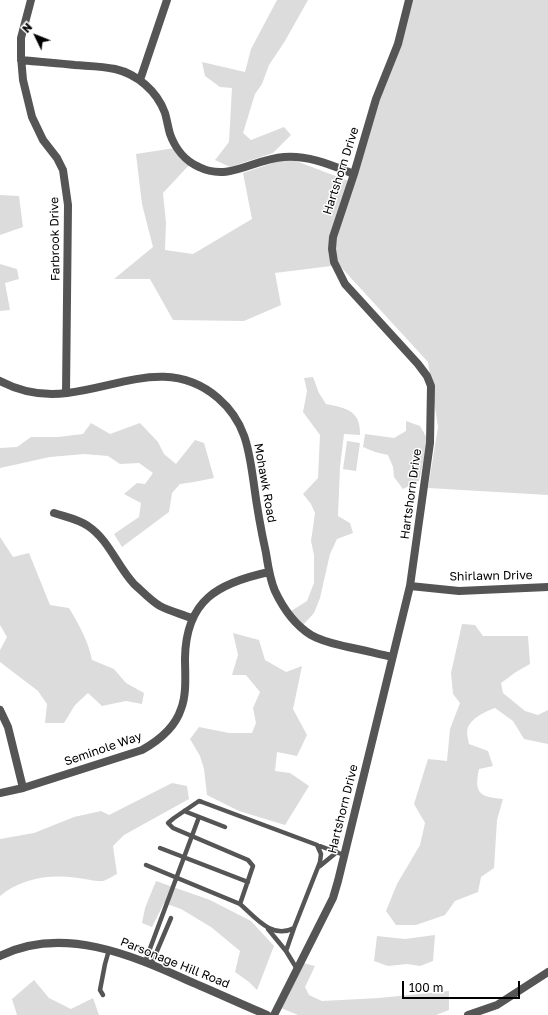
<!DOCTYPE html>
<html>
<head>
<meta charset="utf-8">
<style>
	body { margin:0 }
	#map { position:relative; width:548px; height:1015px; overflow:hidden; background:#fff; font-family:"Golos Text",sans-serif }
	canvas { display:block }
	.north { position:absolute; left:16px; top:16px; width:40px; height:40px; -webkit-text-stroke:3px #fff; paint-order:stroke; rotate:313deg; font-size:11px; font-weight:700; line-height:16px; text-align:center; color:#000 }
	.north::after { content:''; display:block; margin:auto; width:14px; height:18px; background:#000; clip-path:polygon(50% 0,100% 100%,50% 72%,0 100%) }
	.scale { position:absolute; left:402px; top:981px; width:118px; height:18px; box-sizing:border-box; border:2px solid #000; border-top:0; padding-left:5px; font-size:12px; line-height:14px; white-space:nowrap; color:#000; -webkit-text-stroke:3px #fff; paint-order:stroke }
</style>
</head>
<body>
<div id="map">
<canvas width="548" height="1015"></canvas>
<div class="north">N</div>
<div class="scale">100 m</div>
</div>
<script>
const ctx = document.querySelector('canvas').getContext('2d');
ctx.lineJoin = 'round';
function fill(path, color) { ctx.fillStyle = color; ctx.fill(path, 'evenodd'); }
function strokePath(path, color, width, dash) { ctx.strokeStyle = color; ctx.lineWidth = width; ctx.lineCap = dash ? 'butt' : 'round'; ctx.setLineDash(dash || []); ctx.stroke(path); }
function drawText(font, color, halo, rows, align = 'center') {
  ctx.font = font + ' "Golos Text",sans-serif'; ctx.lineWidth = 3; ctx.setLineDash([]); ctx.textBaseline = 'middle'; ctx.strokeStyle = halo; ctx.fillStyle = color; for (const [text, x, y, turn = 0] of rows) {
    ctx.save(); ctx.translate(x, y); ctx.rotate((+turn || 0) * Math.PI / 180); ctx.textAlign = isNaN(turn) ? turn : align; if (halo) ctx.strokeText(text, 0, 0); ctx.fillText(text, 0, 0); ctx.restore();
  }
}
const green = new Path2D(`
	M277 0H308L285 41 269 65 262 84 255 94 243 133 251 140 284 127 291 135 273 153 230 167 215 160 229 142 232 88 220 87 205 76 202 62 245 72 251 49Z
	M406 0H548V495L428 488 438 427 428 362 339 265 275 273 281 305 244 321 173 320 150 279H114L153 247 142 204 136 154 181 147 192 162 163 193 166 223 165 250 193 254 252 219 243 173 288 158 354 183Z
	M0 195 19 196 23 227 0 235Z
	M0 264 17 269 19 279 5 283 10 310 0 311Z
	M313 377 319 393 326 404C347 408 361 411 360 435L344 434 340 467 338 516 350 523 353 533 337 539 330 554 320 598 314 613 303 625 291 611 307 601 314 583V555L311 541 315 513 311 504 303 494 318 478 320 435 303 412 307 391 304 378Z
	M406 421 420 426 428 440 419 481 403 489 394 477 393 467 388 455 375 452 363 447 365 434 394 438 406 431Z
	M91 423 110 434 140 423 158 442 164 454 176 464 195 440 204 443 214 478 194 482 180 484 172 493 169 512 122 547 114 534 139 517 141 503 124 494 137 483 145 484 153 473 139 463 120 464 108 456 84 454 50 457 0 468V448L17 447 31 437H58L83 434Z
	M347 441 360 443 356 471 343 469Z
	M0 537 13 557 29 553 50 605 69 608C79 625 88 640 92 660L114 669 126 683 144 693 142 704 126 701 102 706 88 693 75 705 64 723H45L47 704 38 691 0 662V650L7 637 0 625Z
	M462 624 475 625 483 636H528L530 664 516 672 501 683 503 693 525 711 538 715 548 710V744L524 739 513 721 495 708C486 711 472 718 468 727 466 733 468 738 469 744L488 751 493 766 479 769C474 793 479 797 503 799L497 820 494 868 481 877 478 892 455 901 445 915 416 925H396L386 911 397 884 420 845 425 823 414 804 428 759 447 761 450 729 460 703 453 694 451 673Z
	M233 633 259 640 265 660 286 672 302 666 293 709 307 735 297 756 277 752 275 771 290 773 309 786 285 825 239 811 207 795 204 769 200 756 190 739 199 727 229 733H252L256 723 253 708 260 692 246 675H232L238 655Z
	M172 783 187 786 189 799 124 835 113 846 117 874C113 876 107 880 103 881 95 882 78 877 69 877 44 875 20 880 0 896V839L34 833 74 817 101 811 109 815Z
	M156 881 210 900 251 921 274 946 257 990 249 982 235 972 240 951 211 927 181 909 164 903 152 927 142 923 145 908Z
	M435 935 433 961 420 966 407 964 388 966 374 961 377 936 405 939Z
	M303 963 315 966 305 987 309 995 322 1001 379 998 449 991V1010L436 1015H298L281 1008Z
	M34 980 49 998 71 1009 93 998 99 1015H17L12 999Z`);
const service = new Path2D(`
	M184 811 225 827
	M160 848 248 882
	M146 865 240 904 253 866 248 860 173 828 168 823 174 818 199 801 202 802 344 855
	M320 866 337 852
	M240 904C255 917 272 940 294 928L320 862 321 854 317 845
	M268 929 286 951 294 928
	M286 951 297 969
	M145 962 199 817
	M151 965 171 918
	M103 995 100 990 105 964 109 950`);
const minor = new Path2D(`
	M31 0 21 38V57L23 80 32 117 43 140 57 158 63 170 68 205 66 393
	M21 60C39 62 57 63 75 65 88 66 102 66 115 69 137 74 157 91 165 113 167 120 168 127 170 134 175 148 185 161 199 167 229 182 253 159 284 157 308 155 331 165 354 174
	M140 80 167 0
	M0 381C21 392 44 396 67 393 120 387 170 357 218 398 246 422 249 450 254 485 257 508 261 530 266 553 268 566 270 580 275 591 283 608 295 625 311 635 323 642 336 644 348 647 363 650 378 654 392 657
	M54 513C66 517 78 519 88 526 109 540 117 566 134 584 142 591 151 601 160 606 170 611 181 614 191 618
	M410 586 459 591 548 587
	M0 710 8 727 23 788
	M0 793 23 788 142 750C158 741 175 728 181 709 187 694 185 674 185 658 186 600 218 583 269 572
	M274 1015 333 898 338 881 410 586 430 443 431 386 427 376 418 364 345 284 334 262 332 249 333 237 354 174 376 99 398 44 409 0`);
const tertiary = new Path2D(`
	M0 956C62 925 132 955 189 981 215 992 241 1004 267 1015
	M468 1015 497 1005 548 972`);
const streetNames = [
	["Hartshorn Drive",341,171,-72],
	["Farbrook Drive",55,239,-91],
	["Mohawk Road",265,483,80],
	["Hartshorn Drive",411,494,-82],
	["Shirlawn Drive",491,576,-1],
	["Seminole Way",103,749,-19],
	["Hartshorn Drive",343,809,-76],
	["Parsonage Hill Road",175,963,22]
];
fill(green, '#dcdcdc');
strokePath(service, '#555', 4.5);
strokePath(minor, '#555', 8);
strokePath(tertiary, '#555', 8);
drawText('12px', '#000', '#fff', streetNames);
</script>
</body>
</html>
